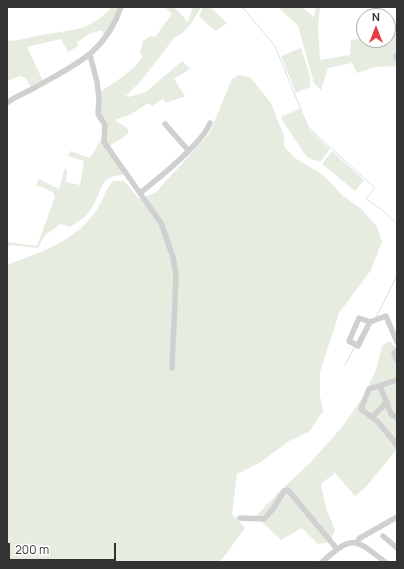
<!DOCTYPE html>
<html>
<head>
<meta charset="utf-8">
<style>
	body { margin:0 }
	#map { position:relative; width:404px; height:569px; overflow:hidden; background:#fff; font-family:Manrope,sans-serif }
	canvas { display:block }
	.frame { position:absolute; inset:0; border:8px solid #333; pointer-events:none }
	.north { position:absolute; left:356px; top:8px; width:40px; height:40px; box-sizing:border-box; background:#fff; border:1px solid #adadad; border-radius:50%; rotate:0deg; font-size:11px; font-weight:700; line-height:16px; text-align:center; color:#333 }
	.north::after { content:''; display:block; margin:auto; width:14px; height:18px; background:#e63946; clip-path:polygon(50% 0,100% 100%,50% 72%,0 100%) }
	.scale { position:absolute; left:8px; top:543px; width:108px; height:18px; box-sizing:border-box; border:2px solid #333; border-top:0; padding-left:5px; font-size:12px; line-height:14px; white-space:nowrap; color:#333; -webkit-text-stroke:3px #fff; paint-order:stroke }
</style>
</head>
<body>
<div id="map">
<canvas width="404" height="569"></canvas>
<div class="frame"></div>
<div class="north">N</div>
<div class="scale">200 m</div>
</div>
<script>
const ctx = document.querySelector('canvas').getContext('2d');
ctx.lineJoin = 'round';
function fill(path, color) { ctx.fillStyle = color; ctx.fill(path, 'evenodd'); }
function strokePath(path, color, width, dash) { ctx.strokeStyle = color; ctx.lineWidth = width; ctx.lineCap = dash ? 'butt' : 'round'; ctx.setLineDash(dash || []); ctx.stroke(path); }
const green = new Path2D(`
	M112 7H120L105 36 102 30 89 34 77 42 78 46 68 52 61 39 27 47 43 81 32 88 25 78 20 76 7 81V41C19 41 29 37 41 35 74 29 87 33 112 7Z
	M165 7H174L188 22 193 7H201C195 17 187 34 175 37L141 81 126 96 128 97 146 92 182 61 190 69 174 79 185 96 166 103 163 99 152 106 149 103 131 114 115 120 128 129V134L108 147 100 116V92C116 81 131 73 143 57L140 52 143 41 150 36 155 37 172 14Z
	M203 7H210L227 23 215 31 199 16Z
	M278 7H302L314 17 316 7H320L318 29 320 60 350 55 351 40 364 38V40H388V34L397 33V66L376 67 357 73 352 63 328 68 321 90 314 83 298 26Z
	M301 48 310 77V87L296 93 281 56Z
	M238 75 250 77 271 103 284 136V146L295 158 323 175 343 196 360 208 376 225 382 241 371 270 339 313 320 372V396L323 411 310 431 289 441 261 462 237 474 232 514 245 528 220 562H7V265C41 252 74 242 96 211 103 201 105 190 113 181H124L139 199 155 193 209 134 232 79Z
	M300 109 308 128 330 149 320 162 309 158 304 153 282 120V116Z
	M102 138 125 175C96 175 104 193 89 212 84 219 77 222 70 227L61 224 45 235 38 248 11 245 7 247V242L37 246 55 197 53 192 36 185 39 179 59 189 65 167 67 171 66 182 80 185 84 161 68 156 70 151 90 158Z
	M332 151 364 180 355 191 322 164Z
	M389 341 397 349V449L365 488 355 496 335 473 321 484 326 508 335 530 330 542 318 544 302 528 281 540 256 516 277 494 311 462 342 427 365 394 376 370 382 346Z`);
const stream = new Path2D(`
	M242 7 275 46 308 127 375 188 366 199 381 209 397 224
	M376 317 397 276
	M356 343 366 325
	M345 365 355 346`);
const minor = new Path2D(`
	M90 55 97 82 99 98 98 114 105 125 104 142 161 223 173 257 176 276 172 368
	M397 55 396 56 397 59
	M7 103C14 97 25 93 34 88 74 65 105 54 121 7
	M165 124 188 150
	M140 193C159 178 202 144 210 123
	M370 322 359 318 349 341 358 346 370 322 386 316 397 342
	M397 351 394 353 397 360
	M397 380 369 389 361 409 378 422 397 445
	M380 386 391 414 397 418
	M372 417 387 402
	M240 518 264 519 273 509 284 491 288 490 337 549
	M383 536 397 548
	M357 542 360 538 397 517
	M322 562C352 535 355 538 385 562`);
fill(green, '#e6ecdf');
strokePath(stream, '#cfe2ee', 1);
strokePath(minor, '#d0d0d0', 5.5);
</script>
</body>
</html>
